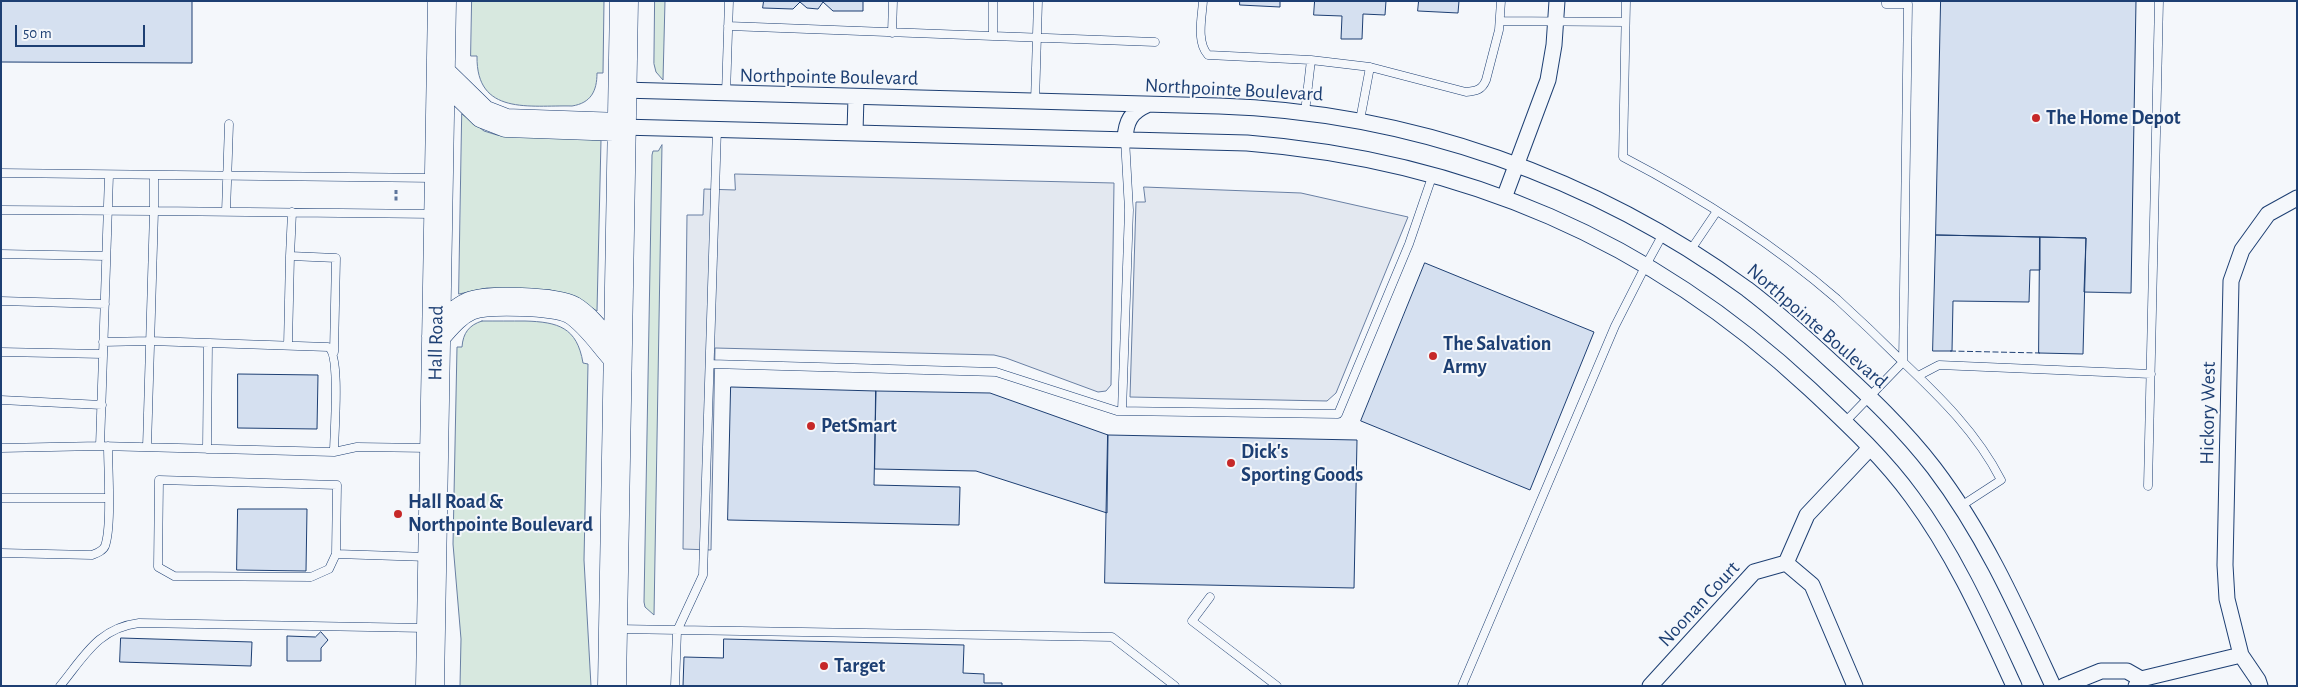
<!DOCTYPE html>
<html>
<head>
<meta charset="utf-8">
<style>
	body { margin:0 }
	#map { position:relative; width:2298px; height:687px; overflow:hidden; background:#f4f7fb; font-family:"Alegreya Sans",sans-serif }
	canvas { display:block }
	.frame { position:absolute; inset:0; border:2px solid #1d3f73; pointer-events:none }
	.scale { position:absolute; left:15px; top:25px; width:130px; height:22px; box-sizing:border-box; border:2px solid #1d3f73; border-top:0; padding-left:6px; font-size:15px; line-height:18px; white-space:nowrap; color:#1d3f73; -webkit-text-stroke:4px #f4f7fb; paint-order:stroke }
</style>
</head>
<body>
<div id="map">
<canvas width="2298" height="687"></canvas>
<div class="frame"></div>
<div class="scale">50 m</div>
</div>
<script>
const ctx = document.querySelector('canvas').getContext('2d');
ctx.lineJoin = 'round';
function fill(path, color) { ctx.fillStyle = color; ctx.fill(path, 'evenodd'); }
function strokePath(path, color, width, dash) { ctx.strokeStyle = color; ctx.lineWidth = width; ctx.lineCap = dash ? 'butt' : 'round'; ctx.setLineDash(dash || []); ctx.stroke(path); }
function drawText(font, color, halo, rows, align = 'center') {
  ctx.font = font + ' "Alegreya Sans",sans-serif'; ctx.lineWidth = 4; ctx.setLineDash([]); ctx.textBaseline = 'middle'; ctx.strokeStyle = halo; ctx.fillStyle = color; for (const [text, x, y, turn = 0] of rows) {
    ctx.save(); ctx.translate(x, y); ctx.rotate((+turn || 0) * Math.PI / 180); ctx.textAlign = isNaN(turn) ? turn : align; if (halo) ctx.strokeText(text, 0, 0); ctx.fillText(text, 0, 0); ctx.restore();
  }
}
const green = new Path2D(`
	M472 1H604L603 73H597C597 91 591 103 572 106 530 105 476 116 477 56H471Z
	M655 1H665L663 80 656 72 654 64Z
	M462 114 484 131 497 135 601 140 597 311 573 296 550 290 487 288 459 294Z
	M662 145 654 615 645 607 644 602 652 155 653 151H658Z
	M482 321C497 321 511 321 525 321 558 322 577 327 583 363L588 364 584 560 591 686H460L461 639 453 544 457 347H462C463 333 469 325 482 321Z`);
const parking = new Path2D(`
	M735 174 1114 183 1111 385 1106 391 1098 392 1006 358 994 355 715 348 711 550 683 549 687 215H703L704 189 735 190Z
	M1144 187 1301 193 1408 217 1336 393 1327 401 1130 397 1136 202H1145Z`);
const building = new Path2D(`
	M1 1H192V63L1 62Z
	M764 1H863V11H833L823 2 818 9 807 8 800 2 793 9 763 8Z
	M1240 1H1280V7L1240 5Z
	M1315 1H1386L1385 15 1363 14 1362 39H1341L1342 16 1314 15Z
	M1419 1H1459L1458 13 1418 11Z
	M1941 1H2136L2131 293 2084 292 2086 238 1936 235Z
	M1936 235 2040 237V270H2030L2029 302 1953 301 1952 351H1933Z
	M2040 237 2086 238 2083 354 2039 353Z
	M1425 263 1594 332 1530 490 1361 421Z
	M238 374 318 375 317 429 238 428Z
	M731 387 876 391 874 485 960 487 959 525 728 520Z
	M876 391 990 393 1108 435 1107 513 976 471 875 469Z
	M1108 435 1357 440 1354 588 1105 583Z
	M238 509H307L306 571 237 570Z
	M321 632 328 640 321 648V661H287V636L315 637Z
	M121 638 252 642 251 666 120 662Z
	M724 639 964 645 963 673 984 674V683H1002V686H683L684 657 723 658Z`);
const path = new Path2D(`
	M396 190V202`);
const lane = new Path2D(`
	M1203 1C1202 17 1196 42 1208 55L1311 60 1370 67 1466 92C1476 91 1482 90 1486 80L1499 30 1501 1
	M1626 1 1623 157C1698 196 1772 243 1837 299 1859 319 1881 340 1902 361 1940 397 1977 433 2001 480L1961 506
	M1500 21 1625 22
	M728 26 993 36V1
	M892 33 893 1
	M993 36 1155 42
	M726 94 729 1
	M1035 102 1038 1
	M1305 112 1311 60
	M1360 120 1370 67
	M1 173 434 178
	M109 175 100 446 334 452 357 447 429 448
	M154 176V211L434 214
	M1 210 154 211 147 447
	M226 212 229 124
	M1690 251 1717 211
	M1 254 106 256
	M290 256 292 212
	M1 301 105 304
	M103 342 150 341 328 347C341 354 334 434 334 452
	M288 345 290 256 336 258 334 352
	M1 352 103 354
	M711 364 996 372 1117 411 1338 414 1409 244 1433 174
	M1918 376 1939 365 2151 374
	M1 400 102 405
	M1122 411 1129 210 1125 139
	M1845 422 1903 362 1908 4H1886V1
	M1 448 100 446
	M207 449 208 343
	M2148 486 2159 1
	M1 498H108
	M1 553 92 555C97 553 103 551 105 546 112 527 108 469 108 446
	M336 554 329 569 311 577 174 576 158 567 159 480 337 485 336 554 428 557
	M1210 597 1192 621 1277 686
	M617 629 1112 637 1175 686
	M60 686C84 657 98 628 139 623L426 628
	M675 686 677 631 703 575 717 128
	M1462 686 1615 326 1646 265 1663 234`);
const street = new Path2D(`
	M622 90 1219 106C1409 112 1594 177 1747 289 1777 312 1805 337 1833 363 1869 396 1904 429 1934 468 1985 535 2018 610 2053 686
	M621 127 1247 143C1464 160 1650 240 1810 389 1846 423 1883 457 1912 497 1955 555 1984 621 2014 686
	M855 132 856 97
	M1125 139C1126 121 1131 112 1147 105
	M1504 198 1548 80 1554 45 1557 1
	M1786 563 1812 585 1855 686
	M1650 686 1754 572 1786 563 1807 515 1870 448
	M2064 686 2101 671H2127L2141 679
	M2136 686 2141 679 2241 655
	M2260 686 2258 680 2241 655 2227 599 2225 565 2231 281 2242 250 2268 214 2297 198`);
const highway = new Path2D(`
	M441 73 483 114 506 123 621 127
	M436 336C446 325 456 312 470 306 488 299 555 301 572 310 590 321 603 342 617 357
	M430 686 442 1
	M612 686 624 1`);
const fence = new Path2D(`
	M1950 351 2040 353`);
const markers = [
	[2036,118,5,"#c62828"],
	[1433,356,5,"#c62828"],
	[811,426,5,"#c62828"],
	[1231,463,5,"#c62828"],
	[398,514,5,"#c62828"],
	[824,666,5,"#c62828"]
];
const streetNames = [
	["Northpointe Boulevard",829,77,1],
	["Northpointe Boulevard",1234,90,3],
	["Northpointe Boulevard",1817,326,41],
	["Hall Road",436,343,-89],
	["Hickory West",2208,413,-89],
	["Noonan Court",1699,604,-47]
];
const poiNames = [
	["The Home Depot",2046,118],
	["The Salvation",1443,344],
	["Army",1443,367],
	["PetSmart",821,426],
	["Dick's",1241,452],
	["Sporting Goods",1241,475],
	["Hall Road &",408,502],
	["Northpointe Boulevard",408,525],
	["Target",834,666]
];
fill(green, '#d7e8df');
strokePath(green, '#687fa3', 1);
fill(parking, '#e3e8f0');
strokePath(parking, '#687fa3', 1);
fill(building, '#d5e0f0');
strokePath(building, '#1d3f73', 1);
strokePath(lane, '#1d3f73', 9);
strokePath(street, '#1d3f73', 17);
strokePath(highway, '#1d3f73', 29);
strokePath(path, '#5e769c', 3, [4, 2.5]);
strokePath(lane, '#f4f7fb', 8);
strokePath(street, '#f4f7fb', 15);
strokePath(highway, '#f4f7fb', 28);
strokePath(fence, '#1d3f73', 1, [6, 2.5]);
for (const [x, y, r, color] of markers) { const dot = new Path2D(); dot.arc(x, y, r, 0, 2 * Math.PI); ctx.fillStyle = color; ctx.fill(dot); strokePath(dot, '#f4f7fb', 2); }
drawText('20px', '#1d3f73', '#f4f7fb', streetNames);
drawText('bold 20px', '#1d3f73', '#f4f7fb', poiNames, 'left');
</script>
</body>
</html>
